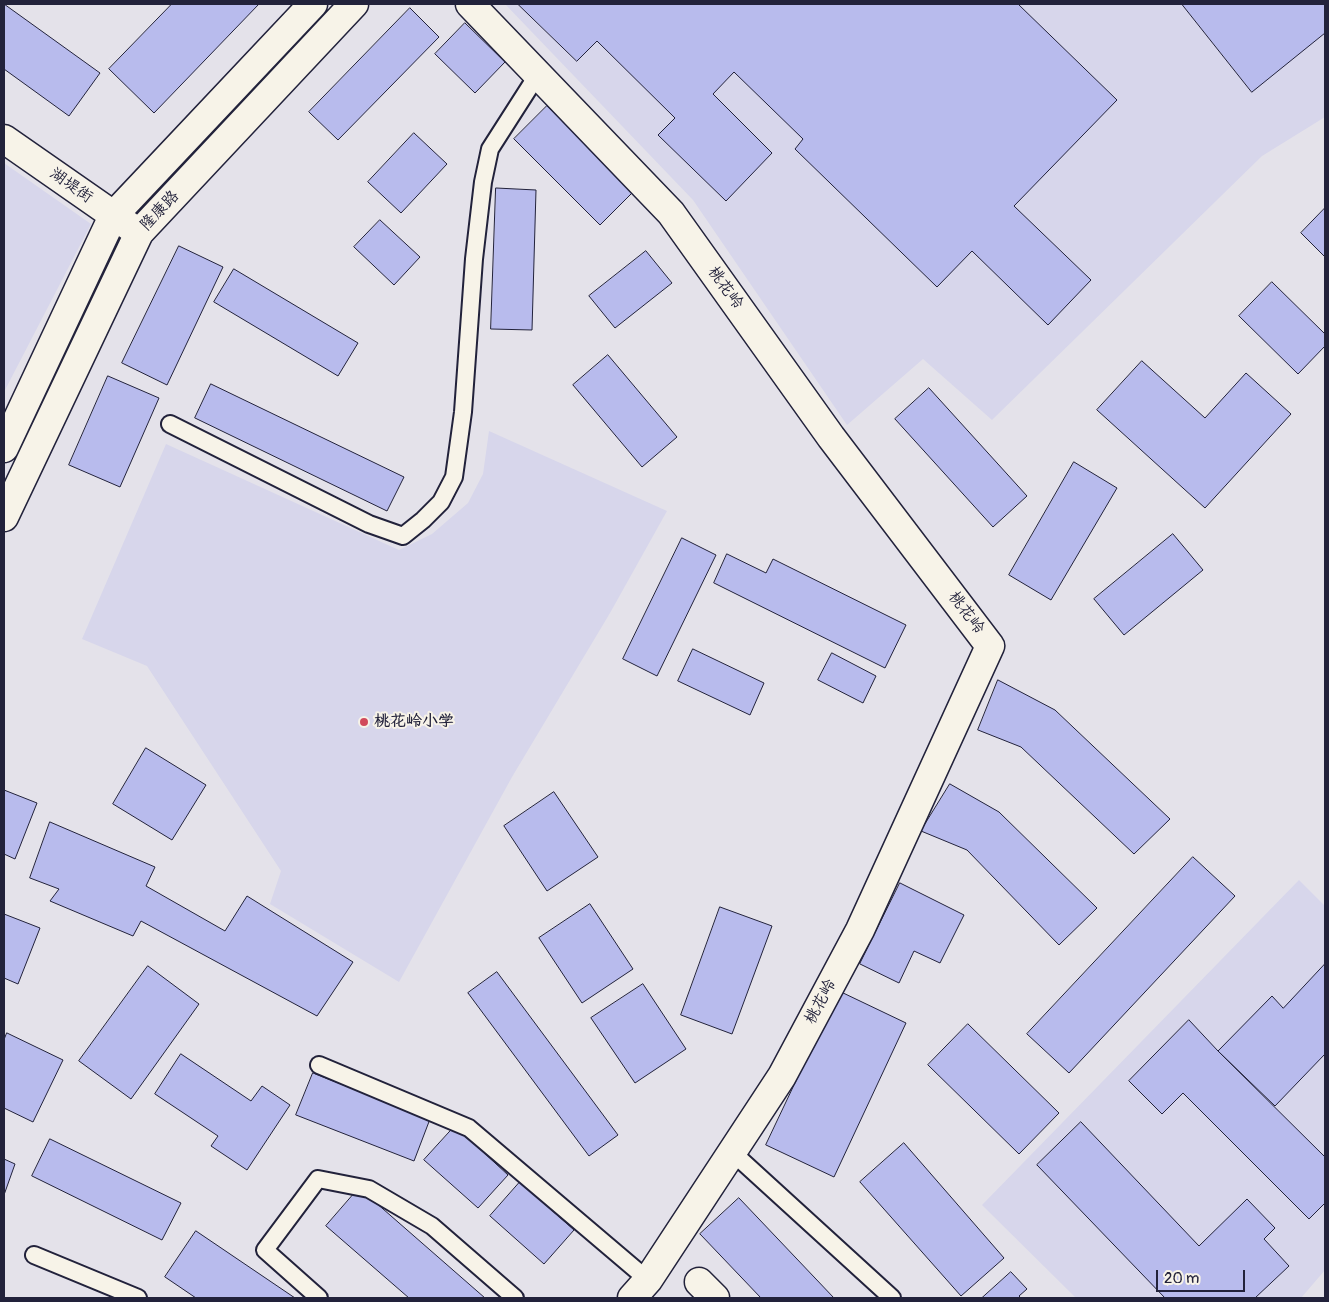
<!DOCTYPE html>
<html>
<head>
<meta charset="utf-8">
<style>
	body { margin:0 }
	#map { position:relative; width:1329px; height:1302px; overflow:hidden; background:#e4e2ea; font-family:Pangolin,sans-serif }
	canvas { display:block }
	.frame { position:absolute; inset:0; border:5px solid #22223b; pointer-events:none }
	.scale { position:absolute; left:1156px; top:1270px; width:89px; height:22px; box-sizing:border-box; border:2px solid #22223b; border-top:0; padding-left:6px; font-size:15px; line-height:18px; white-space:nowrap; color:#22223b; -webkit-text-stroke:4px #f7f3e8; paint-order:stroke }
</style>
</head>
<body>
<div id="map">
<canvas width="1329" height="1302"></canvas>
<div class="frame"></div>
<div class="scale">20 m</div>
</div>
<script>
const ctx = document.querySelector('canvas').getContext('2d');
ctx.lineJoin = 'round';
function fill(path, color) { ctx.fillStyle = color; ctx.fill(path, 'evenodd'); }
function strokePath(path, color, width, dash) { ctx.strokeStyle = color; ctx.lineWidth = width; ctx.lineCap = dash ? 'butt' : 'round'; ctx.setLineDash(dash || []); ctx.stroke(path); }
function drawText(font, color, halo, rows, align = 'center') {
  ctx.font = font + ' Pangolin,"LXGW WenKai TC",sans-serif'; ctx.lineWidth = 4; ctx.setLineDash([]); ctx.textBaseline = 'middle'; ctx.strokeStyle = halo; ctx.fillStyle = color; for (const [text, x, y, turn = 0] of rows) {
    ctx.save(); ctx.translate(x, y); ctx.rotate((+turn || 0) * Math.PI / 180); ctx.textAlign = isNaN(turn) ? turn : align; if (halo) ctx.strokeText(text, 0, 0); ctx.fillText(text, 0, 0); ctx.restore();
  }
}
const built = new Path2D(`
	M505 4H1325V117L1262 156 992 420 923 359 847 425 693 200Z
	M4 163 91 224 4 392Z
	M489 431 667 511 610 613 512 777 399 982 270 904 281 871 147 666 82 639 166 444 399 550 432 534 468 503 483 474Z
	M1299 880 1325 906V1270L1301 1298H1076L982 1205Z`);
const building = new Path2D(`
	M4 4 100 73 69 116 4 69Z
	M172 4H259L154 113 109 69Z
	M518 4H1018L1117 100 1014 206 1091 280 1048 325 972 251 937 287 795 149 803 139 734 72 713 94 772 153 726 201 658 135 675 118 597 41 577 61Z
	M1182 4H1325V33L1252 92Z
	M410 8 439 37 338 140 309 112Z
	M465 23 505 62 475 93 435 54Z
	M547 106 633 192 600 225 514 139Z
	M414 133 447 164 401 213 368 182Z
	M496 188 536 190 532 330 491 329Z
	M1325 208V257L1301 233Z
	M380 220 420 257 394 285 354 247Z
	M179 246 223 267 167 385 122 363Z
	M646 251 672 283 615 328 589 296Z
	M234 269 358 343 338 376 214 302Z
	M1272 282 1325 334V346L1298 374 1239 316Z
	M608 355 677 437 642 467 573 385Z
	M1142 361 1205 418 1246 373 1291 414 1205 508 1097 410Z
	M108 376 159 398 120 487 69 465Z
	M211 384 404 477 387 511 195 418Z
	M929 388 1027 496 993 527 895 419Z
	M1074 462 1117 488 1051 600 1009 575Z
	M1173 534 1203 570 1124 635 1094 599Z
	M682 538 716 555 657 676 623 659Z
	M727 554 766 573 773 559 906 625 885 668 714 583Z
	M693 649 764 683 750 715 678 681Z
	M832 653 876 676 863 703 818 680Z
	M998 680 1055 710 1170 819 1134 854 1021 747 978 730Z
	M146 748 206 785 172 840 113 804Z
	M950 784 999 812 1097 908 1059 945 967 850 921 831Z
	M4 790 37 803 15 859 4 854Z
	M554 792 598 857 547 891 504 826Z
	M50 822 155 867 146 886 225 931 247 896 353 962 317 1016 141 921 133 936 50 901 59 889 30 878Z
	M1193 857 1235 896 1069 1073 1027 1034Z
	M900 883 964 915 940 963 914 951 899 983 860 964Z
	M590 904 633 969 582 1003 539 938Z
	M720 907 772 926 732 1034 681 1015Z
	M4 914 40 928 18 984 4 978Z
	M1325 964V1054L1275 1106 1218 1051 1272 996 1283 1008Z
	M148 966 199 1004 131 1099 79 1061Z
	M497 972 618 1135 589 1156 468 993Z
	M643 984 686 1049 635 1083 591 1018Z
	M839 991 906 1023 834 1177 766 1145Z
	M1189 1020 1218 1051 1325 1157V1203L1309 1219 1183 1093 1162 1114 1129 1081Z
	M968 1024 1059 1113 1019 1154 928 1065Z
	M7 1033 63 1060 33 1122 4 1108V1040Z
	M181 1054 251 1101 262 1086 290 1105 247 1170 211 1146 218 1136 155 1094Z
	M313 1073 430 1119 414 1161 296 1115Z
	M1081 1122 1199 1246 1247 1199 1275 1228 1264 1239 1289 1266 1255 1298H1165L1037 1165Z
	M455 1126 508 1175 478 1208 424 1160Z
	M50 1139 181 1203 162 1240 32 1176Z
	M904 1143 1004 1258 961 1296 860 1182Z
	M4 1159 15 1164 4 1195Z
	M520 1182 574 1230 544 1264 490 1216Z
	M359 1188 485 1298H409L326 1226Z
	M739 1198 834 1298H761L700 1234Z
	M196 1231 295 1298H196L165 1277Z
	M1011 1272 1027 1289 1019 1296 1021 1298H982Z`);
const service = new Path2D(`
	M170 424 369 524 403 536 423 520 441 502 454 477 463 412 474 259 483 182 490 149 538 74
	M319 1065 469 1128 648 1280
	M732 1152 892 1298
	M34 1255 138 1298
	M319 1298 265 1250 318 1179 369 1189 432 1226 515 1298`);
const minor = new Path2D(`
	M470 4 671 213 831 437 990 646 860 930 782 1076 648 1280 632 1298
	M699 1282 715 1298`);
const tertiary = new Path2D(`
	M4 139 139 233`);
const secondary = new Path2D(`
	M4 448 113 216 313 4
	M4 517 139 233 354 4`);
const markers = [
	[364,722,5,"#d1495b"]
];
const streetNames = [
	["湖堤街",71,186,35],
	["隆康路",160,211,-47],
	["桃花岭",725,288,54],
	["桃花岭",966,613,53],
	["桃花岭",821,1002,-62]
];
const poiNames = [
	["桃花岭小学",374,722]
];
fill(built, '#d7d6eb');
fill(building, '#b8bbed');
strokePath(building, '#22223b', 1);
strokePath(service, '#22223b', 20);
strokePath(minor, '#22223b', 31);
strokePath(tertiary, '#22223b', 31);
strokePath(secondary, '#22223b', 31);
strokePath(service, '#f7f3e8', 16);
strokePath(minor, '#f7f3e8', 28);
strokePath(tertiary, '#f7f3e8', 28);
strokePath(secondary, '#f7f3e8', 28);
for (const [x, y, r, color] of markers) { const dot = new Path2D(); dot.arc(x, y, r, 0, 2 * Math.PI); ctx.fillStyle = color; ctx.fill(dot); strokePath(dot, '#f7f3e8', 2); }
drawText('16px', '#22223b', '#f7f3e8', streetNames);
drawText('bold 16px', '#22223b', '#f7f3e8', poiNames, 'left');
</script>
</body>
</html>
